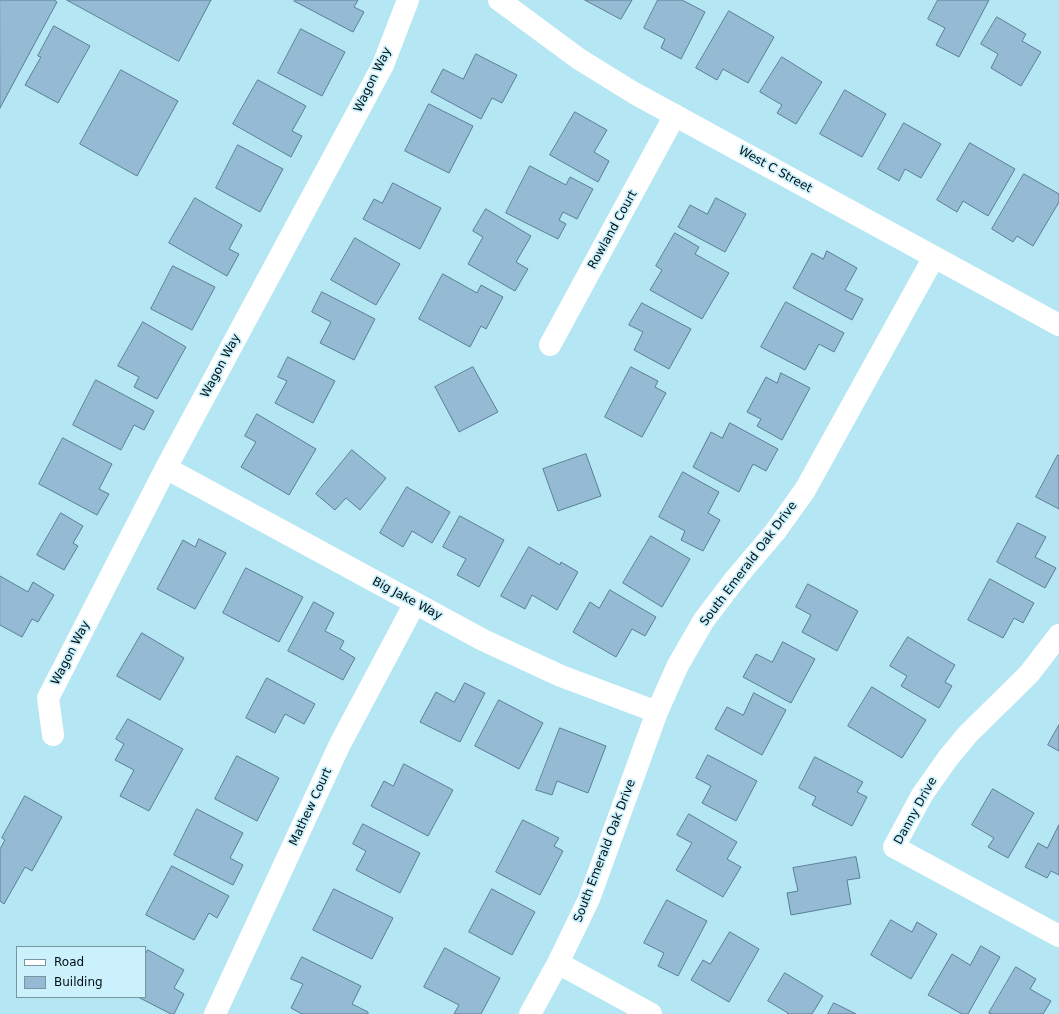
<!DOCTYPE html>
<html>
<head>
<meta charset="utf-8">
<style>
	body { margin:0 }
	#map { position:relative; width:1059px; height:1014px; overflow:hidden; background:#b4e6f3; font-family:"DejaVu Sans",sans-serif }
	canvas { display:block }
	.legend { position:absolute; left:16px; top:946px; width:130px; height:52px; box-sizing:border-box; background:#caf1fc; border:1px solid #79969f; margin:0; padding:5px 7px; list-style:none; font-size:12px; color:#000e13 }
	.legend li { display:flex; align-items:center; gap:8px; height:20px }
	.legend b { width:20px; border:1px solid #79969f }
</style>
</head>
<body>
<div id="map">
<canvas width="1059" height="1014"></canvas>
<ul class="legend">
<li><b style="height:5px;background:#fff"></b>Road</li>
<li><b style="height:11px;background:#95bbd4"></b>Building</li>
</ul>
</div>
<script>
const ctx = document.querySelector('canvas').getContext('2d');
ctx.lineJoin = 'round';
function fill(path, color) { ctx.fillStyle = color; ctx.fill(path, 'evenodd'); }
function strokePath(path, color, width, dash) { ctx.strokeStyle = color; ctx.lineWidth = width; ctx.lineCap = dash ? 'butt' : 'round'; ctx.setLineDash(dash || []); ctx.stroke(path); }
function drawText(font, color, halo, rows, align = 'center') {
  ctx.font = font + ' "DejaVu Sans",sans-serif'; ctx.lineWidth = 3.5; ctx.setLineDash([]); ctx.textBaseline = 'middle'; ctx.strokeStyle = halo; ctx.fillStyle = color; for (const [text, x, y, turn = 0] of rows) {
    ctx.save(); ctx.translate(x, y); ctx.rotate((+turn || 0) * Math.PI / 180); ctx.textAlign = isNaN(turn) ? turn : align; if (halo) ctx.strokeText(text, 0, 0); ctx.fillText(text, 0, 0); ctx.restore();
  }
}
const building = new Path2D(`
	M0 0H54L57 2 0 108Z
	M67 0H211L179 61Z
	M295 0H358L354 7 364 12 353 32 294 1Z
	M585 0H632L621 19Z
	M658 0H682L705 12 681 59 661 48 665 39 644 28Z
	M938 0H989L959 57 936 45 945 28 928 19Z
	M729 11 774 37 748 83 723 69 717 80 696 68Z
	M997 17 1026 34 1022 41 1041 52 1021 86 991 68 998 54 981 44Z
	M54 26 90 46 58 103 25 85 41 57 38 56Z
	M301 29 345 52 322 96 278 73Z
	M476 54 517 75 502 103 492 98 481 119 431 92 443 69 463 79Z
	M782 57 822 82 796 124 777 113 782 105 760 92Z
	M121 70 178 101 137 176 80 144Z
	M258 80 306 106 292 131 302 136 291 157 233 124Z
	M845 90 886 114 862 157 820 134Z
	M429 104 473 126 449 173 405 151Z
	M575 112 607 130 594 152 609 161 598 182 550 155Z
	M904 123 941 144 921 178 905 169 899 181 878 169Z
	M970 143 1015 169 988 216 963 201 957 212 937 200Z
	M238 145 283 169 260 212 216 188Z
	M530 166 566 185 570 177 593 189 577 219 563 212 559 220 566 224 558 239 506 213Z
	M1024 174 1059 194V202L1033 246 1017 236 1013 242 992 229Z
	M393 183 441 208 420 249 363 219 374 199 382 203Z
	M195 198 242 225 229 249 239 254 227 276 169 243Z
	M716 198 746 214 725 252 678 227 690 205 707 214Z
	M486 209 531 236 516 262 528 269 515 291 468 264 483 237 473 231Z
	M675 233 699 247 695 254 729 273 702 319 650 290 662 270 656 266Z
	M355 238 400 264 376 305 331 280Z
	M827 251 857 268 845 290 863 299 852 320 793 288 812 253 823 259Z
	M173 266 215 287 192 330 151 309Z
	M443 274 477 293 481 285 503 297 486 329 481 326 470 347 419 319Z
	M322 292 375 319 354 360 320 343 331 322 312 312Z
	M786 302 844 333 834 352 819 344 805 370 761 347Z
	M642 303 691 329 669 369 634 350 643 332 629 325Z
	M143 322 186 347 157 399 134 387 139 377 118 366Z
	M288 357 335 381 313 423 275 403 287 381 278 377Z
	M473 367 498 412 459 432 435 387Z
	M631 367 658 381 655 387 666 393 642 437 605 417Z
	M781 373 810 388 782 440 757 426 761 419 747 412 766 377 777 383Z
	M96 380 154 411 144 430 134 425 121 450 73 425Z
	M257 414 316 449 289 495 241 467 256 442 245 436Z
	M730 423 778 449 766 471 753 464 739 492 693 467 711 432 722 438Z
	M63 438 112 464 99 489 109 494 97 515 39 484Z
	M352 450 386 478 360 510 346 498 335 510 316 494Z
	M586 454 601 496 558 511 543 469Z
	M1058 455 1059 456V509L1036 497Z
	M683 472 719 492 708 513 720 520 703 551 681 540 685 531 659 517Z
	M407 487 450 512 432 543 412 531 403 547 380 533Z
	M61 513 83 526 73 543 78 546 64 570 37 555Z
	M460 516 504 540 479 587 457 575 466 559 443 547Z
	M1018 523 1046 537 1035 557 1056 568 1045 588 997 562Z
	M651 536 690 559 662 607 623 583Z
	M199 539 226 553 195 609 157 589 183 540 195 547Z
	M529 547 560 565 561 562 578 572 557 610 532 595 525 609 501 596Z
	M246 568 303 597 279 642 223 613Z
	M0 576 28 592 33 582 54 595 38 622 32 619 22 637 0 625Z
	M990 579 1034 603 1023 623 1014 618 1003 638 968 620Z
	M808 584 858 611 837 651 802 632 811 615 796 607Z
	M610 590 656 617 645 636 632 629 616 657 573 632 590 602 599 608Z
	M314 602 334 613 325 631 344 641 340 649 355 658 343 680 288 651Z
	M142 633 184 658 160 700 117 676Z
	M908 637 955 665 945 682 952 686 939 708 901 686 907 676 890 666Z
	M783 642 815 659 791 703 743 677 756 654 772 662Z
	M267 678 315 704 304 724 285 714 275 733 246 718Z
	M465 683 485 693 460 742 420 722 436 692 454 702Z
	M872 687 926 720 902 758 848 726Z
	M754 693 786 710 762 755 715 729 727 707 743 715Z
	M499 700 543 723 519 769 475 746Z
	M128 719 183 749 149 811 120 796 134 770 115 760 124 744 116 739Z
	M1059 725V751L1048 745Z
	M560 728 606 746 588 793 557 781 552 795 536 790Z
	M708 755 757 781 736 821 702 803 711 786 696 778Z
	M237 756 279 778 257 821 215 799Z
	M815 757 863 782 857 792 867 797 852 826 812 805 816 797 799 788Z
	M404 764 453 790 428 836 371 806 384 781 393 786Z
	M993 789 1034 813 1008 858 988 847 994 838 972 825Z
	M25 796 62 817 32 871 25 867 4 904 0 901V849L5 840 2 838Z
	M197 809 243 833 230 858 243 865 233 885 174 855Z
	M689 814 737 842 727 859 741 867 723 897 676 870 692 843 677 835Z
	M523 820 559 838 554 846 563 851 540 895 496 872Z
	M363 824 420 853 400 893 356 870 366 851 353 844Z
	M1059 825V875L1051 871 1047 878 1025 867 1038 843 1047 848Z
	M856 857 860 878 847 880 851 904 791 915 787 893 798 891 793 868Z
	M172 866 229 896 217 918 209 913 194 940 146 915Z
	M334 889 393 918 372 959 313 930Z
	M492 889 535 912 512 955 469 932Z
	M667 900 707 921 678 976 658 966 664 953 644 943Z
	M891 920 912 932 917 922 937 934 911 979 871 955Z
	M730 932 759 949 729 1002 691 980 703 960 710 964Z
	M981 946 1000 957 968 1014H962L928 995 952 954 970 965Z
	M445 948 500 978 481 1014H454L459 1005 424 987Z
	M148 950 184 970 174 988 184 994 174 1014H171L138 997H145V955Z
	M302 957 361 986 352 1004 368 1012V1014H302L291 1008 303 984 291 979Z
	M1016 967 1036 979 1030 989 1051 1001 1043 1014H992L989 1013Z
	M785 973 823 996 812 1014H787L788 1013 768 1001Z
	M834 1003 856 1014H828Z`);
const minor = new Path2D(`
	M499 0 579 59 634 93 1059 325
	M550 345 675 115
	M166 468 483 640 561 676 657 712
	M1059 635 1029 674 968 734 948 758 922 795 894 847 1059 936
	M53 735 48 698 166 468 383 65 408 0
	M558 963 651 1014
	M215 1014 340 744 415 603
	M530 1014 558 963 589 899 657 712 678 665 704 620 736 578 775 532 805 490 934 257`);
const streetNames = [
	["Wagon Way",373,80,-64],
	["West C Street",775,170,29],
	["Rowland Court",613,230,-61],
	["Wagon Way",221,366,-62],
	["South Emerald Oak Drive",749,564,-53],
	["Big Jake Way",407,599,28],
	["Wagon Way",71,653,-63],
	["Mathew Court",311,807,-65],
	["Danny Drive",916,811,-61],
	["South Emerald Oak Drive",605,851,-69]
];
fill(building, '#95bbd4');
strokePath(building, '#5a7e95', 1);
strokePath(minor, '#fff', 22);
drawText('12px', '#000e13', '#caf1fc', streetNames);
</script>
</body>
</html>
